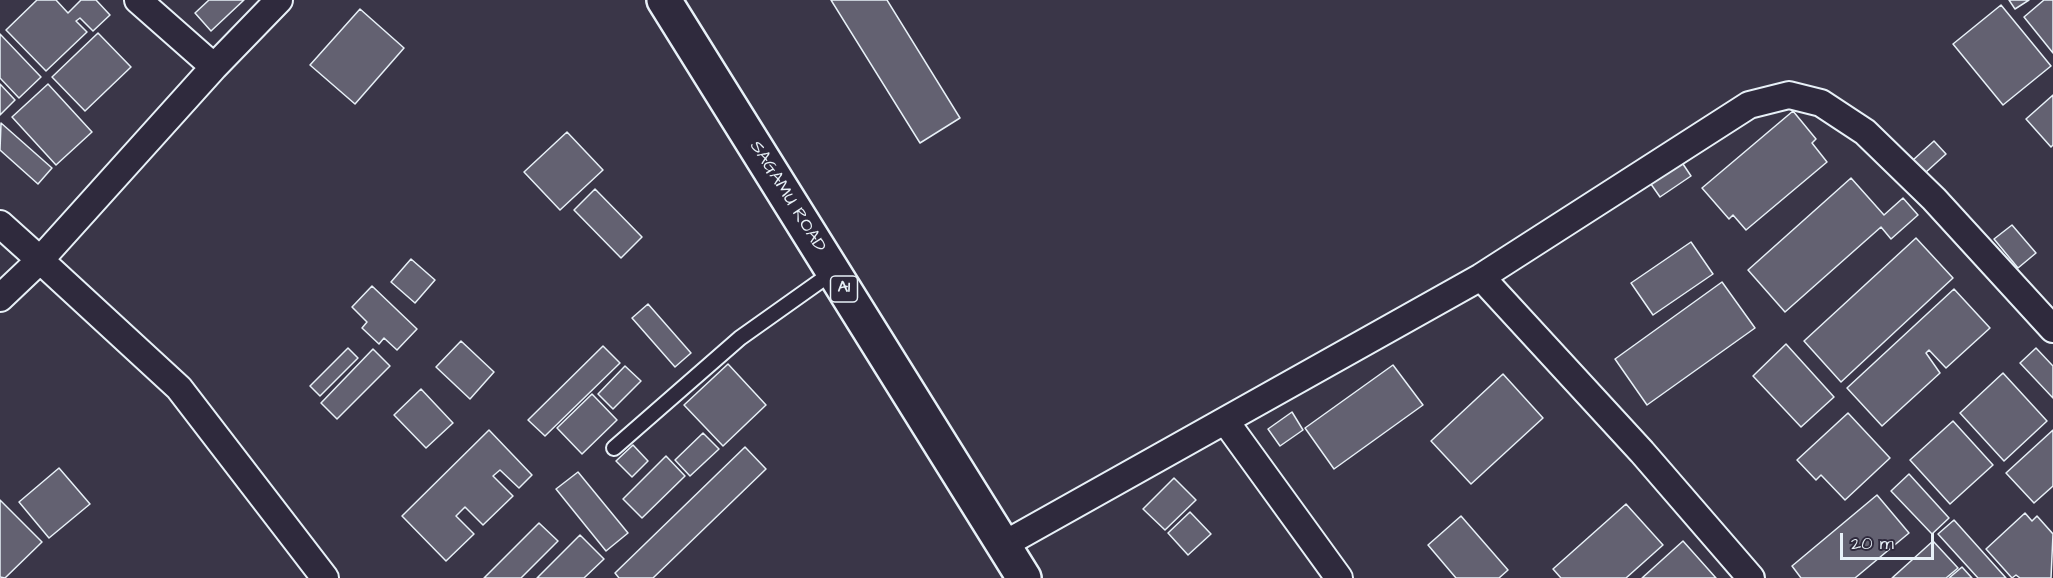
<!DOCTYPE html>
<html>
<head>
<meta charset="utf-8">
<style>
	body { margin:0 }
	#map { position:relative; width:2053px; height:578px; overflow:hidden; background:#3a3648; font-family:"Architects Daughter",sans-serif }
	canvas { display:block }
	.scale { position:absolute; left:1840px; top:533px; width:94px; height:27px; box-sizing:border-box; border:3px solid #e8f1f8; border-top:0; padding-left:8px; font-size:18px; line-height:21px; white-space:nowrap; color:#e8f1f8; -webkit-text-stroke:4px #2f2a3d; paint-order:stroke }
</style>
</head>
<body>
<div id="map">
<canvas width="2053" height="578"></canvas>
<div class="scale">20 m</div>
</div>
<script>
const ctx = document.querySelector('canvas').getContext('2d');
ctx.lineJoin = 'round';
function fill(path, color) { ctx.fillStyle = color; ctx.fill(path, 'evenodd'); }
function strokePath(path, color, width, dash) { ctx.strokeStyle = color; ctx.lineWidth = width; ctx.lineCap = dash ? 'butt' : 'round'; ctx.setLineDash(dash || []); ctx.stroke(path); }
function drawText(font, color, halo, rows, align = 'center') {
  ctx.font = font + ' "Architects Daughter",sans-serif'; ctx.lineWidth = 5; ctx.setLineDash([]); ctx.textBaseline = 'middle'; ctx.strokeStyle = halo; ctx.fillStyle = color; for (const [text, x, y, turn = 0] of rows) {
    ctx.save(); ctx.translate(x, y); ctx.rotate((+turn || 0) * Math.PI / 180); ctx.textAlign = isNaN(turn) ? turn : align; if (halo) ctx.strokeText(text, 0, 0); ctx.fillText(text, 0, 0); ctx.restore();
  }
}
const building = new Path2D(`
	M37 0H56L68 13 81 0H96L110 15 93 31 80 18 76 21 87 32 46 71 6 30Z
	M209 0H244L211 31 195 13Z
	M831 0H887L960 118 920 143Z
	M2009 0H2029L2015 9Z
	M2044 0H2053V53L2024 17Z
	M2001 5 2051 66 2003 105 1953 44Z
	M360 9 404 48 355 104 310 65Z
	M98 33 131 67 85 111 52 77Z
	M0 34 41 77 19 98 0 78Z
	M0 84 15 100 0 115Z
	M48 84 92 132 56 165 12 117Z
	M2053 95V145L2051 147 2026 119Z
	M1793 111 1816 139 1812 143 1827 162 1746 230 1733 215 1729 219 1702 188Z
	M1 123 52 168 38 184 0 150Z
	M567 132 603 170 560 210 524 172Z
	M1934 141 1946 154 1925 173 1913 160Z
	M1677 155 1691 176 1660 197 1646 177Z
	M1851 178 1884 215 1903 198 1918 215 1891 239 1881 227 1785 312 1748 270Z
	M595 189 642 237 621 258 574 210Z
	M2012 225 2036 253 2018 268 1994 239Z
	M1916 238 1953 278 1841 382 1804 341Z
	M1691 242 1713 274 1653 315 1631 283Z
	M411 259 435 280 415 303 391 282Z
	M1722 282 1755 328 1647 405 1615 359Z
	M372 286 417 329 397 350 384 338 379 344 362 328 367 322 352 307Z
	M1954 289 1990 328 1946 368 1929 350 1926 353 1940 373 1882 426 1847 388Z
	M648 304 691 353 675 367 632 318Z
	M461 341 494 372 470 399 436 367Z
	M1786 344 1834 397 1801 427 1753 376Z
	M603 346 620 363 545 436 528 420Z
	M348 348 358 358 320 396 310 386Z
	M2036 348 2053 366V398L2020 363Z
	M373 349 390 366 337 419 321 403Z
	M728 364 766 405 723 446 684 405Z
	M1393 365 1423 405 1334 469 1305 428Z
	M625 366 641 381 613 409 598 394Z
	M2003 373 2047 421 2004 461 1960 413Z
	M1503 374 1543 418 1471 484 1431 441Z
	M421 389 453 423 426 448 394 415Z
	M592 394 617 420 582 454 557 428Z
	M1292 412 1303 430 1280 446 1268 429Z
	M1848 413 1890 458 1845 500 1821 475 1816 480 1797 460Z
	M1953 421 1993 465 1950 504 1910 460Z
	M489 430 532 475 519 488 500 470 493 476 513 496 483 525 465 507 456 516 474 534 446 561 402 516Z
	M2053 430V486L2034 503 2006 473Z
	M703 433 719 449 690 476 675 460Z
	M633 445 648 461 632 477 616 461Z
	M745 447 766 469 653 578H619L615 573Z
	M666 456 685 476 642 518 623 499Z
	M59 468 90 504 49 538 19 502Z
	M578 472 628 533 606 551 556 489Z
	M1909 474 1949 518 1932 534 1891 491Z
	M1174 478 1196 500 1165 530 1143 509Z
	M1877 495 1909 533 1855 578H1801L1792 566Z
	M0 500 42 542 5 578 0 577Z
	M1626 504 1663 545 1626 578H1561L1553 569Z
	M1190 512 1211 534 1188 555 1168 533Z
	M2025 513 2032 521 2037 516 2053 534 2051 578H2020L2016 575 2012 578 1986 549Z
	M1461 516 1508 570 1499 578H1456L1428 545Z
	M1954 520 2006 578H1978L1938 534Z
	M539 523 558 541 521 578H484Z
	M580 535 604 559 584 578H537Z
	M1683 541 1716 578H1642Z
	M1933 541 1958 568 1946 578H1892Z
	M1962 567 1972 578H1949Z`);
const service = new Path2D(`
	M614 448 740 338 833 272`);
const minor = new Path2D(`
	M138 0 214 67
	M0 224 40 260 214 67 279 0
	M1481 277 1642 452 1751 578
	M0 298 40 260 179 388 325 578
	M1226 422 1339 578
	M1003 545 1481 277 1749 105 1789 95 1821 103 1865 132 1934 199 2053 329`);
const trunk = new Path2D(`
	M664 0 1024 578`);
const shields = [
	[844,289,27]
];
const shieldNames = [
	["A1",844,289]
];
const streetNames = [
	["SAGAMU ROAD",787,197,58]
];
fill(building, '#636171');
strokePath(building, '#e8f1f8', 1.5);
strokePath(service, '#e8f1f8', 18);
strokePath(minor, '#e8f1f8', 30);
strokePath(trunk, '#e8f1f8', 38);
strokePath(service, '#2f2a3d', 14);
strokePath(minor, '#2f2a3d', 26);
strokePath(trunk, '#2f2a3d', 33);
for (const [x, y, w] of shields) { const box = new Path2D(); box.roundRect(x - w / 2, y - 13, w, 26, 4.5); ctx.fillStyle = '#2f2a3d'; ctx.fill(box); strokePath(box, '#e8f1f8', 1.5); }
drawText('bold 16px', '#e8f1f8', null, shieldNames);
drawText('18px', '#e8f1f8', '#2f2a3d', streetNames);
</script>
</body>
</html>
